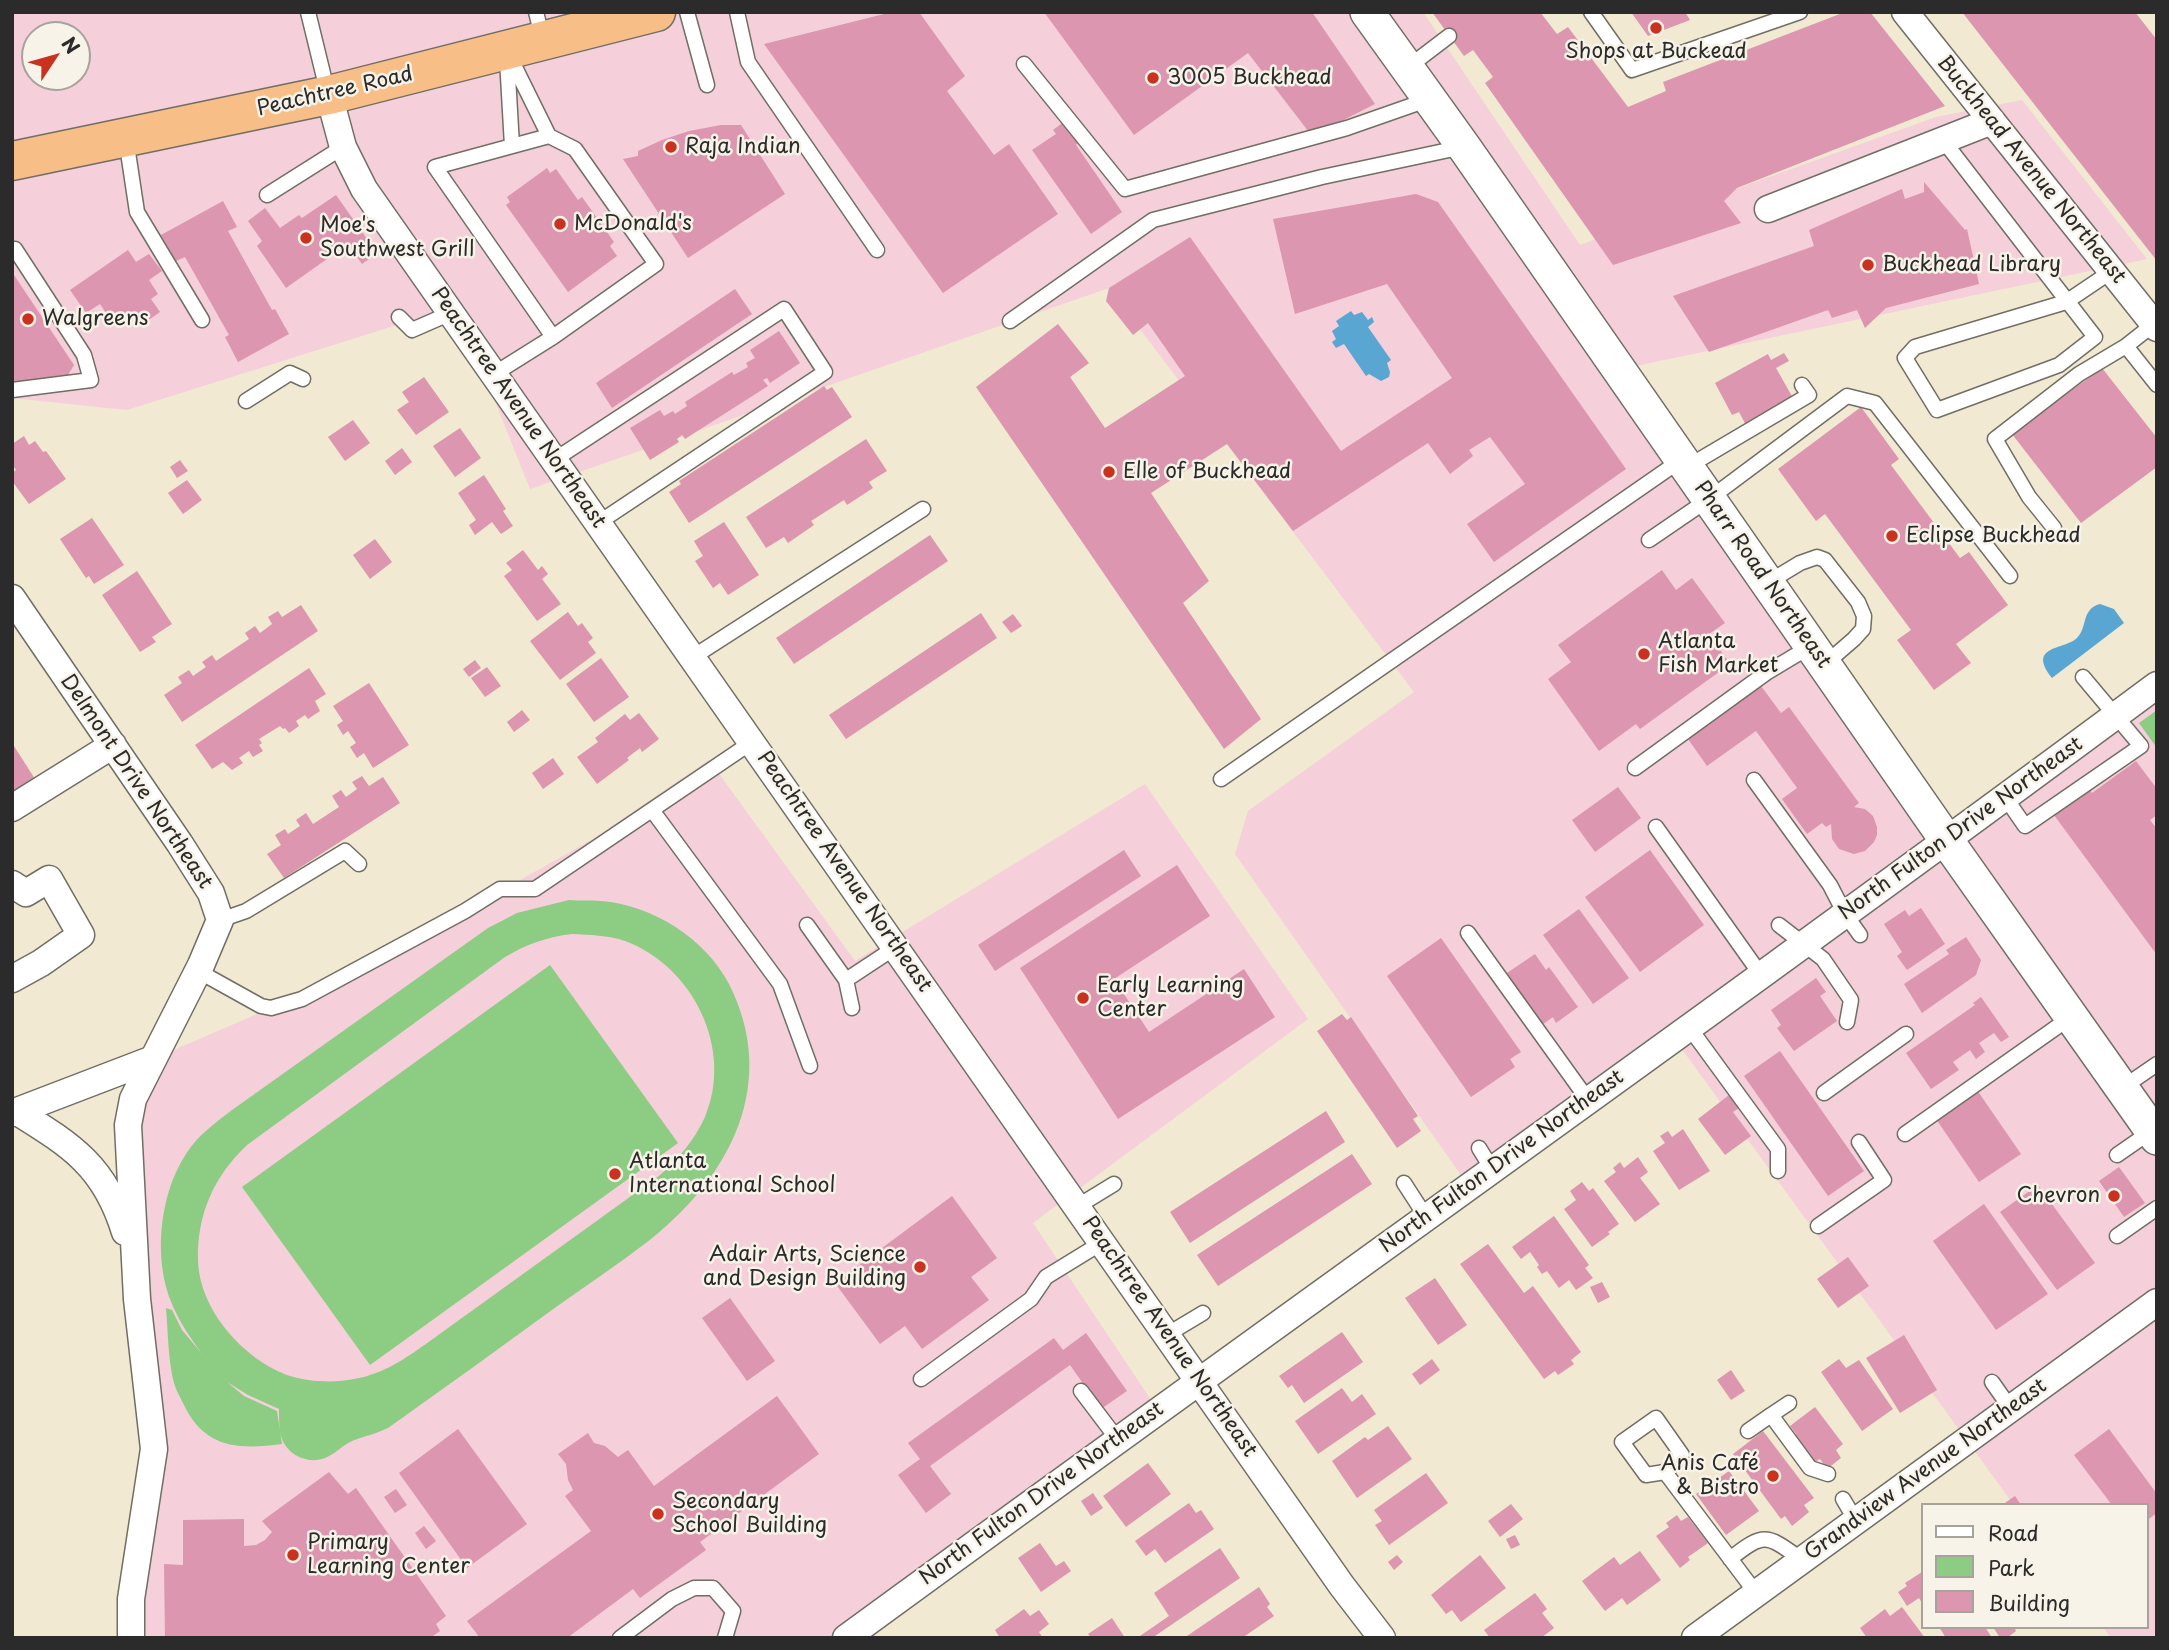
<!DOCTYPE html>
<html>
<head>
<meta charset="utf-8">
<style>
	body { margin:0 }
	#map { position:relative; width:2169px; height:1650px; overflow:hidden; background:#f1e9d1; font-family:"Playpen Sans",sans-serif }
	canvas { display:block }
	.frame { position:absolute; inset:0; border:14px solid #2b2b2b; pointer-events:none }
	.legend { position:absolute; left:1921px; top:1503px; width:228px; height:126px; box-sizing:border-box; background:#f7f3e8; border:2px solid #a5a39c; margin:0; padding:9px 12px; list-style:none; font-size:21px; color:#2b2b2b }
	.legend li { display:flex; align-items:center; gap:14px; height:35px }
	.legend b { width:35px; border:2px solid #a5a39c }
	.north { position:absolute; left:21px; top:21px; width:70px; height:70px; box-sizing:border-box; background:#f7f3e8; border:2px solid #a5a39c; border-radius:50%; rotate:54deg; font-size:19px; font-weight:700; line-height:28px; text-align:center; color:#2b2b2b }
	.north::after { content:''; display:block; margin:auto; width:24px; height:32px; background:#c8321e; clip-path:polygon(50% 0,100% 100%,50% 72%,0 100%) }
</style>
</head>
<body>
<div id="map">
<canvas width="2169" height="1650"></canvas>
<div class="frame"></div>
<ul class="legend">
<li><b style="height:9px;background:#fff"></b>Road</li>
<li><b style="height:19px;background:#8ccc83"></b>Park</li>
<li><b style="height:19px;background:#dc96b0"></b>Building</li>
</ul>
<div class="north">N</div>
</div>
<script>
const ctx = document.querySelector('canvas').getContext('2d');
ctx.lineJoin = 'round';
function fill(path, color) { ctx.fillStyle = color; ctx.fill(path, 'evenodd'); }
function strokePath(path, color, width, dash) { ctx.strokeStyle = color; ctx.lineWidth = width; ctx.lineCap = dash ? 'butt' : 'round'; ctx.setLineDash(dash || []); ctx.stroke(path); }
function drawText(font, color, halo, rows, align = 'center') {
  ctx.font = font + ' "Playpen Sans",sans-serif'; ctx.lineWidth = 5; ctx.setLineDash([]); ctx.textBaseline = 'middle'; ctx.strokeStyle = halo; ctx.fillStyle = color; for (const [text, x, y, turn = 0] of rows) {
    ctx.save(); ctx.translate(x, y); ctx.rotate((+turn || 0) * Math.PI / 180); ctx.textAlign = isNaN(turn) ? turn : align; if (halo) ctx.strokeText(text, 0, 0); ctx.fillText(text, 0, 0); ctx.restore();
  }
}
const built = new Path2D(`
	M12 12H1423L1580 245 1936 117 2022 100 2147 259 1626 368 1936 831 2157 668V1638H2111L2103 1627H2146V1505H2014L1668 1030 1463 1178 1235 854 1248 811 1414 692 1109 288 530 489 457 306 127 410 12 398ZM35 35H77V77H35Z
	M709 760 855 961 1145 784 1308 1019 1033 1223 1151 1400 1012 1517 846 1638H131L154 1449 128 1125 153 1059 271 1008 298 1005 593 839Z`);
const green = new Path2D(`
	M2157 710V748L2139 723Z
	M569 900C579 901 590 900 601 901 652 905 705 938 729 984 779 1083 731 1175 651 1239 620 1263 587 1285 556 1307 500 1348 444 1388 388 1428 376 1434 364 1436 352 1441 343 1445 335 1454 325 1458 307 1465 286 1454 281 1436 279 1428 279 1418 279 1409L248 1395 227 1382 244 1396 277 1411 282 1444C237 1450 204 1448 183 1403 180 1397 176 1390 174 1383 168 1361 168 1331 166 1308L172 1310 182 1330 203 1355C191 1339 180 1323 172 1304 153 1260 159 1195 186 1154 197 1136 215 1123 232 1110L488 928 517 913ZM572 934C590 935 608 935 625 941 693 966 734 1049 705 1117 694 1141 678 1159 659 1176L430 1341C406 1358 384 1374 354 1379 335 1383 309 1382 290 1376 244 1360 199 1310 198 1260 197 1214 214 1176 247 1145L505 957C527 944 547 937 572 934Z
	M550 965 678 1143 370 1365 242 1187Z`);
const water = new Path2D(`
	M1351 311 1354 315 1362 312 1368 320 1372 317 1374 322 1368 327 1391 360 1387 363 1390 372 1389 377 1381 381 1369 374 1366 376 1344 344 1336 348 1332 342 1336 339 1332 331 1339 326 1336 321Z
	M2100 604 2114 609 2124 623 2052 678C2026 645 2065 650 2077 638 2088 627 2081 609 2100 604Z`);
const building = new Path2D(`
	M892 12H919L965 76 947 91 994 155 1009 144 1058 214 943 293 764 44Z
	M1044 12H1312L1375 104 1312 136 1248 53 1134 135Z
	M1432 12H1540L1557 34 1568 27 1628 107 1666 91 1663 82 1845 12H1870L1945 106 1737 188 1724 201 1741 223 1613 265 1485 83 1493 77 1473 50 1464 56Z
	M1631 12H1685L1690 20 1648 36Z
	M1962 12H2135L2157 40V261Z
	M1065 121 1079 142 1076 145 1122 212 1091 234 1032 150 1056 134 1053 130Z
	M721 125H741L785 194 688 258 623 159 638 156V151L662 140 689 131Z
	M547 168 550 173 556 169 578 200 582 197 614 242 610 246 617 256 568 292 506 205 510 202 507 197Z
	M1924 182 1965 230 1967 229 1979 284 1886 308 1865 328 1857 310 1832 318 1828 310 1709 352 1673 296 1814 246 1809 230 1902 189 1905 199 1924 192Z
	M1416 194 1438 202 1626 469 1494 562 1467 524 1525 484 1490 437 1469 450 1473 456 1450 474 1428 443 1293 531 1227 444 1151 493 1209 581 1183 603 1261 719 1224 749 976 387 1058 324 1089 363 1070 377 1105 428 1185 376 1148 323 1133 335 1106 301 1109 288 1190 237 1341 451 1452 378 1387 284 1295 314 1273 219Z
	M336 195 377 253 362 264 348 244 286 288 257 246 262 241 248 221 265 208 280 228 299 215 302 218Z
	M223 201 237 227 228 231 272 310 275 309 289 334 238 362 225 337 229 335 185 257 176 261 161 235Z
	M128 250 136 262 149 254 162 271 149 280 158 294 151 299 160 312 140 326 131 314 114 325 100 304 86 313 70 290Z
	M12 272 74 365 68 375 12 382Z
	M735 289 752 314 612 408 596 383Z
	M779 331 800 363 770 383 767 378 763 380 768 386 685 439 682 435 677 439 679 442 650 460 630 428 660 410 664 416 673 411 675 414 687 406 685 402 732 372 734 375 748 367 746 363 755 358 750 350Z
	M1784 353 1789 361 1776 368 1793 398 1748 429 1739 412 1732 415 1715 383 1768 354 1771 360Z
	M2102 368 2157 438V467L2081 523 2012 434Z
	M424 377 449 412 416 435 397 410 409 402 402 392Z
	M824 386 827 390 832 387 852 417 689 523 669 492 681 484 679 481Z
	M1861 407 1899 459 1891 465 1960 558 1969 552 2008 605 1956 644 1971 663 1934 690 1897 640 1911 630 1825 514 1816 521 1778 469Z
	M353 420 370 443 345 461 328 437Z
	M460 428 481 458 455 477 433 446Z
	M24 436 29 445 35 441 43 452 46 451 66 479 29 504 12 481V473L16 470 12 464V444Z
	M866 439 887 471 869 482 873 488 847 505 844 500 811 521 814 525 788 543 784 537 766 548 746 517Z
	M402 448 412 462 395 475 385 461Z
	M180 460 188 471 177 478 170 467Z
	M484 475 506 509 503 511 513 526 501 534 492 522 475 535 469 525 476 520 458 493Z
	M187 480 202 500 183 514 168 493Z
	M92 518 124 565 94 584 89 576 86 578 60 539Z
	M724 522 759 575 728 595 720 583 713 588 695 561 703 556 694 541Z
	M930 535 948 561 794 664 776 638Z
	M375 539 392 562 370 579 353 555Z
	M523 550 538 570 542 566 548 574 542 579 561 604 537 621 504 576 512 570 506 563Z
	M1662 570 1676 590 1692 578 1725 623 1709 634 1730 664 1640 729 1636 724 1599 751 1548 679 1571 662 1558 645Z
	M137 571 172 624 152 637 156 642 140 652 102 595Z
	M301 605 318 631 182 722 164 695 182 683 178 677 189 670 193 676 206 667 202 662 212 655 216 661 249 639 245 633 255 626 260 633 272 624 268 617 278 611 282 617Z
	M568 612 578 626 582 623 593 638 588 642 596 653 560 680 530 641Z
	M981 613 997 638 846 739 829 715Z
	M1013 614 1022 626 1011 633 1002 622Z
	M601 658 629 697 594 722 566 684Z
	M475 660 481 668 469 677 463 669Z
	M487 667 501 686 485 697 471 678Z
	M309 668 326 694 315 701 320 711 308 719 305 715 296 721 299 726 289 733 285 728 283 729 280 726 259 739 262 743 259 745 263 751 253 757 249 751 239 758 243 763 232 770 223 762 212 769 195 745Z
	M369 683 409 745 373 768 364 753 357 758 350 747 356 743 348 731 343 735 337 725 343 721 333 706Z
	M1761 686 1781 713 1789 707 1859 803 1854 807 1865 809 1873 816 1877 827V835L1874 842 1865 851 1854 854 1839 849 1832 839 1831 824 1826 827 1822 823 1807 834 1782 799 1797 788 1756 731 1707 766 1688 739Z
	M522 710 530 720 514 732 507 722Z
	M639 713 659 739 642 752 640 748 627 758 629 760 597 784 577 757 598 742 595 738 625 714 630 720Z
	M14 746 35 779 12 793V748Z
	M553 758 564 774 543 789 532 773Z
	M2136 761 2157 789V815L2150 820 2157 829V955L2054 815 2089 789 2092 793Z
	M362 776 369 786 383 777 400 803 284 878 267 854 281 845 275 835 285 829 288 834 300 826 296 820 306 813 313 824 339 807 332 796 341 790 346 797 357 789 352 782Z
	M1618 787 1641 818 1595 852 1572 820Z
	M1124 850 1141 876 995 971 978 945Z
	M1650 850 1704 925 1640 972 1585 897Z
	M1177 865 1210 916 1114 979 1149 1032 1244 969 1275 1017 1118 1119 1020 968Z
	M1921 908 1945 944 1907 970 1897 956 1902 952 1884 924 1905 910 1909 916Z
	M1579 909 1629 978 1593 1004 1543 935Z
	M1966 937 1981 960 1976 975 1922 1013 1904 984 1949 954 1946 950Z
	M1441 938 1521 1052 1510 1059 1515 1067 1471 1097 1387 976Z
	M1535 954 1546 970 1549 967 1578 1007 1556 1023 1553 1017 1539 1027 1504 975Z
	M1816 978 1826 992 1820 996 1837 1021 1794 1051 1777 1028 1781 1025 1771 1010Z
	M1981 997 2009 1037 2001 1042 1994 1033 1979 1043 1985 1052 1976 1059 1970 1050 1953 1062 1959 1070 1931 1089 1906 1053 1975 1005 1973 1003Z
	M1342 1014 1347 1020 1351 1017 1418 1116 1413 1119 1421 1131 1397 1148 1317 1031Z
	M1780 1051 1864 1171 1828 1196 1744 1076Z
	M1977 1090 2021 1154 1979 1182 1936 1119Z
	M1729 1095 1739 1108 1733 1112 1751 1136 1725 1155 1698 1119Z
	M1326 1111 1345 1142 1190 1243 1170 1212Z
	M1683 1129 1710 1171 1679 1190 1653 1151 1665 1143 1660 1136 1668 1131 1672 1137Z
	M1352 1154 1372 1184 1218 1286 1197 1255Z
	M1638 1157 1648 1172 1640 1178 1660 1204 1635 1222 1604 1181 1616 1172 1613 1168 1620 1162 1624 1168Z
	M2119 1167 2145 1203 2124 1217 2099 1181Z
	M1582 1182 1589 1191 1593 1188 1619 1224 1608 1232 1610 1234 1592 1247 1564 1209 1576 1200 1570 1191Z
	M2038 1185 2095 1263 2057 1290 2000 1212Z
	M952 1196 997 1258 971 1277 989 1300 922 1349 905 1326 880 1344 835 1283Z
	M1984 1204 2048 1294 1996 1330 1933 1241Z
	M1554 1216 1589 1265 1585 1268 1593 1278 1576 1290 1569 1280 1559 1288 1547 1271 1542 1274 1537 1267 1539 1265 1530 1252 1521 1259 1512 1247Z
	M1488 1244 1524 1293 1533 1286 1581 1352 1571 1360 1574 1364 1558 1375 1555 1371 1544 1379 1460 1264Z
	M1848 1257 1869 1286 1838 1308 1817 1279Z
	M1435 1278 1467 1325 1438 1345 1405 1298Z
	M1602 1282 1610 1297 1598 1303 1590 1287Z
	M730 1298 775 1361 747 1381 702 1318Z
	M1342 1332 1363 1362 1304 1403 1292 1385 1288 1388 1279 1376Z
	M1086 1333 1127 1391 1101 1409 1070 1365 930 1466 951 1494 926 1513 898 1475 920 1459 908 1443 1054 1338 1063 1350Z
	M1904 1335 1937 1390 1900 1413 1866 1358Z
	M1432 1359 1440 1370 1420 1385 1412 1374Z
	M1839 1359 1846 1368 1859 1360 1893 1409 1862 1431 1821 1372Z
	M1731 1370 1745 1391 1731 1400 1717 1380Z
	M1342 1388 1352 1402 1362 1394 1376 1414 1318 1454 1295 1421Z
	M777 1396 819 1454 700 1542 706 1550 640 1598 633 1589 567 1638H480L467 1621 591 1531 565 1496 573 1490 568 1480 566 1464 558 1454 588 1433 594 1443 605 1446 618 1457 628 1450 654 1486Z
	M1815 1407 1843 1444 1836 1450 1841 1458 1827 1469 1820 1459 1813 1463 1793 1436 1796 1434 1790 1426Z
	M1388 1426 1412 1459 1357 1498 1332 1461 1365 1437 1368 1440Z
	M458 1429 527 1524 467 1568 399 1473Z
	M2109 1429 2157 1494V1513L2146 1521V1505H2112L2074 1455Z
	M1763 1431 1814 1498 1804 1505 1809 1512 1792 1526 1785 1516 1781 1519 1733 1454Z
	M1148 1463 1171 1494 1126 1527 1103 1496Z
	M1729 1471 1759 1511 1726 1535 1696 1494Z
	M329 1472 348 1494 356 1488 446 1616 436 1624 440 1631 430 1638H165L164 1564 183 1565V1520L244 1519V1546L256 1545 265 1540 272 1532 262 1521Z
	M1426 1473 1448 1503 1389 1545 1375 1525 1382 1521 1374 1510Z
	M396 1489 407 1505 395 1513 384 1497Z
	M1093 1493 1103 1508 1091 1516 1081 1501Z
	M2015 1496 2021 1505H2002Z
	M1189 1503 1196 1513 1201 1510 1214 1529 1165 1563 1155 1549 1146 1556 1135 1541Z
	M1511 1504 1523 1519 1500 1537 1488 1521Z
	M1677 1515 1681 1521 1688 1517 1708 1543 1688 1557 1690 1560 1680 1568 1656 1536 1669 1527 1666 1523Z
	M424 1526 436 1541 426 1549 415 1533Z
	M1515 1535 1520 1545 1511 1549 1506 1539Z
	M1040 1543 1056 1566 1064 1561 1071 1571 1041 1592 1018 1558Z
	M1220 1548 1240 1578 1152 1638H1137L1169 1616 1154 1593Z
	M1640 1551 1661 1580 1627 1605 1622 1598 1605 1611 1582 1581 1614 1557 1620 1565Z
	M1397 1555 1403 1562 1394 1570 1388 1562Z
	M1480 1555 1506 1588 1461 1622 1452 1610 1446 1614 1431 1595Z
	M1922 1572V1603L1919 1598 1907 1606 1898 1592 1907 1586 1905 1583Z
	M1259 1587 1270 1604 1267 1607 1274 1616 1242 1638H1184Z
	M1535 1593 1547 1609 1542 1613 1554 1628 1541 1638H1490L1484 1630Z
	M1902 1607 1925 1638H1867L1860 1628 1885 1609 1890 1616Z
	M1024 1609 1030 1616 1039 1610 1049 1624 1039 1632 1043 1638H1000L995 1630Z
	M1112 1618 1125 1638H1091L1088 1634Z
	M1939 1627H1985L1992 1638H1946Z
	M1993 1627H2014L2016 1631 2007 1638H2000Z`);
const service = new Path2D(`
	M308 12 328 94
	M536 12 543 40
	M687 12 707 85
	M737 12 748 62 877 250
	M1591 12 1632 70 1800 12
	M507 59 512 146
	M1024 64 1125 189 1347 128 1430 99
	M1407 68 1449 36
	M549 136 435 167 553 337
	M126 139 137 212 202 320
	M1943 140 2095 337 2059 365 1937 410 1905 358 1915 347 2066 302 2112 271
	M267 195 343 147
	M12 249H15L84 355 91 380 12 390
	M399 317 412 330 451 313
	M1010 321 1153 220 1322 177 1463 147
	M2126 346 2157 385
	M494 374 553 337 656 264 575 149 549 136 507 51
	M246 401 290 373 303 379
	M554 460 784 309 825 372 598 523
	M1687 467 1809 395 1802 385
	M2054 528 2029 497 1995 439 2079 374 2126 346 2154 324
	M1649 540 1709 499 1847 396 1875 403 2010 576
	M1767 583 1800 563 1817 557 1825 560 1858 602 1864 616 1863 629 1854 639 1824 665
	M693 657 923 509
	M1635 768 1766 673 1811 646
	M1221 779 1681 460
	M1754 780 1830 885 1845 914 1860 935
	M2005 797 2025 826 2141 746 2083 677
	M652 810 780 984 810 1066
	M1656 827 1761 975
	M220 920 246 911 345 851 359 864
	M807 925 846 980 852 1008
	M1779 925 1823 959 1851 1000 1847 1022
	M1468 933 1588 1100
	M198 971 261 1006 271 1008 302 999 465 911 500 889H535L752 742
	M846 980 896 947
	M1689 1027 1778 1149V1171
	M2122 1088 2157 1064
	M1824 1093 1906 1034
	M1905 1134 2071 1017
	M1479 1148 1492 1169
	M2117 1155 2153 1130
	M1404 1183 1426 1217
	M1078 1206 1114 1184
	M1818 1226 1884 1180 1859 1142
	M2117 1236 2157 1208
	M1168 1334 1203 1313
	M921 1379 1031 1299 1046 1277 1103 1242
	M1992 1382 2011 1409
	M1081 1391 1118 1440
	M1789 1403 1771 1415 1810 1468 1828 1474
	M1656 1418 1682 1455 1665 1472 1646 1475 1622 1442Z
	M1748 1431 1771 1415
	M1665 1472 1756 1593
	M1843 1499 1856 1521
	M1730 1559C1765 1531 1767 1535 1802 1560
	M620 1638 672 1599 694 1588H713L733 1611 725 1638`);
const minor = new Path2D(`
	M1905 12 2157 328
	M329 95 343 147 364 189 1342 1586 1382 1638
	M1768 209 1992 121
	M12 598 180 844 211 893 220 920 201 965 133 1099 128 1125 137 1299 154 1449 131 1599V1638
	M12 808 113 745
	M12 884 26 893 49 879 81 935 41 963 12 979
	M16 1111C72 1146 105 1166 125 1232
	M12 1113 153 1059
	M846 1638C1282 1319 1723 1007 2157 685
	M1695 1638 2157 1302`);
const tertiary = new Path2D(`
	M1367 12 1464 147 1947 841 2157 1138`);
const trunk = new Path2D(`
	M12 161 329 95 656 12`);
const markers = [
	[1656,28,7,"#c8321e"],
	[1153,78,7,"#c8321e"],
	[671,147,7,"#c8321e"],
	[560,224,7,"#c8321e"],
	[306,238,7,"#c8321e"],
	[1868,265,7,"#c8321e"],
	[28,319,7,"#c8321e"],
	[1109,472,7,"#c8321e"],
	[1892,536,7,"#c8321e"],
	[1644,654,7,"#c8321e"],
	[1083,998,7,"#c8321e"],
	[615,1174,7,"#c8321e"],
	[2114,1196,7,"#c8321e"],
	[920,1267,7,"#c8321e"],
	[1773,1476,7,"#c8321e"],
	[658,1514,7,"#c8321e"],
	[293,1555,7,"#c8321e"]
];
const poiNames = [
	["Shops at Buckead",1656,52,"center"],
	["3005 Buckhead",1167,78],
	["Raja Indian",685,147],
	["McDonald's",574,224],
	["Moe's",320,226],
	["Southwest Grill",320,250],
	["Buckhead Library",1882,265],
	["Walgreens",42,319],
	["Elle of Buckhead",1123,472],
	["Eclipse Buckhead",1906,536],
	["Atlanta",1658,642],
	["Fish Market",1658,666],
	["Early Learning",1097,986],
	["Center",1097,1010],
	["Atlanta",629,1162],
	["International School",629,1186],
	["Chevron",2100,1196,"right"],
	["Adair Arts, Science",906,1255,"right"],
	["and Design Building",906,1279,"right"],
	["Anis Café",1759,1464,"right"],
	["& Bistro",1759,1488,"right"],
	["Secondary",672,1502],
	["School Building",672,1526],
	["Primary",307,1543],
	["Learning Center",307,1567]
];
const streetNames = [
	["Peachtree Road",335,92,-13],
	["Buckhead Avenue Northeast",2031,170,51],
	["Peachtree Avenue Northeast",518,408,55],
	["Pharr Road Northeast",1762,575,55],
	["Delmont Drive Northeast",136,782,56],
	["North Fulton Drive Northeast",1961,829,-36],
	["Peachtree Avenue Northeast",844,872,55],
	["North Fulton Drive Northeast",1502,1162,-36],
	["Peachtree Avenue Northeast",1169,1337,55],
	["Grandview Avenue Northeast",1926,1470,-36],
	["North Fulton Drive Northeast",1042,1494,-36]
];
fill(built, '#f5cfd9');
fill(green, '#8ccc83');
fill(water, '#5aa6d2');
fill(building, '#dc96b0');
strokePath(service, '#706e65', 17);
strokePath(minor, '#706e65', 29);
strokePath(tertiary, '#706e65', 36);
strokePath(trunk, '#706e65', 41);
strokePath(service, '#fff', 14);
strokePath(minor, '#fff', 26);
strokePath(tertiary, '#fff', 33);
strokePath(trunk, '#f7be87', 38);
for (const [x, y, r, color] of markers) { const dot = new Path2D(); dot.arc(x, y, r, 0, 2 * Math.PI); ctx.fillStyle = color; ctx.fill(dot); strokePath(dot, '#f7f3e8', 2.5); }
drawText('21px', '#2b2b2b', '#f7f3e8', poiNames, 'left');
drawText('21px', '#2b2b2b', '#f7f3e8', streetNames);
</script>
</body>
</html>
